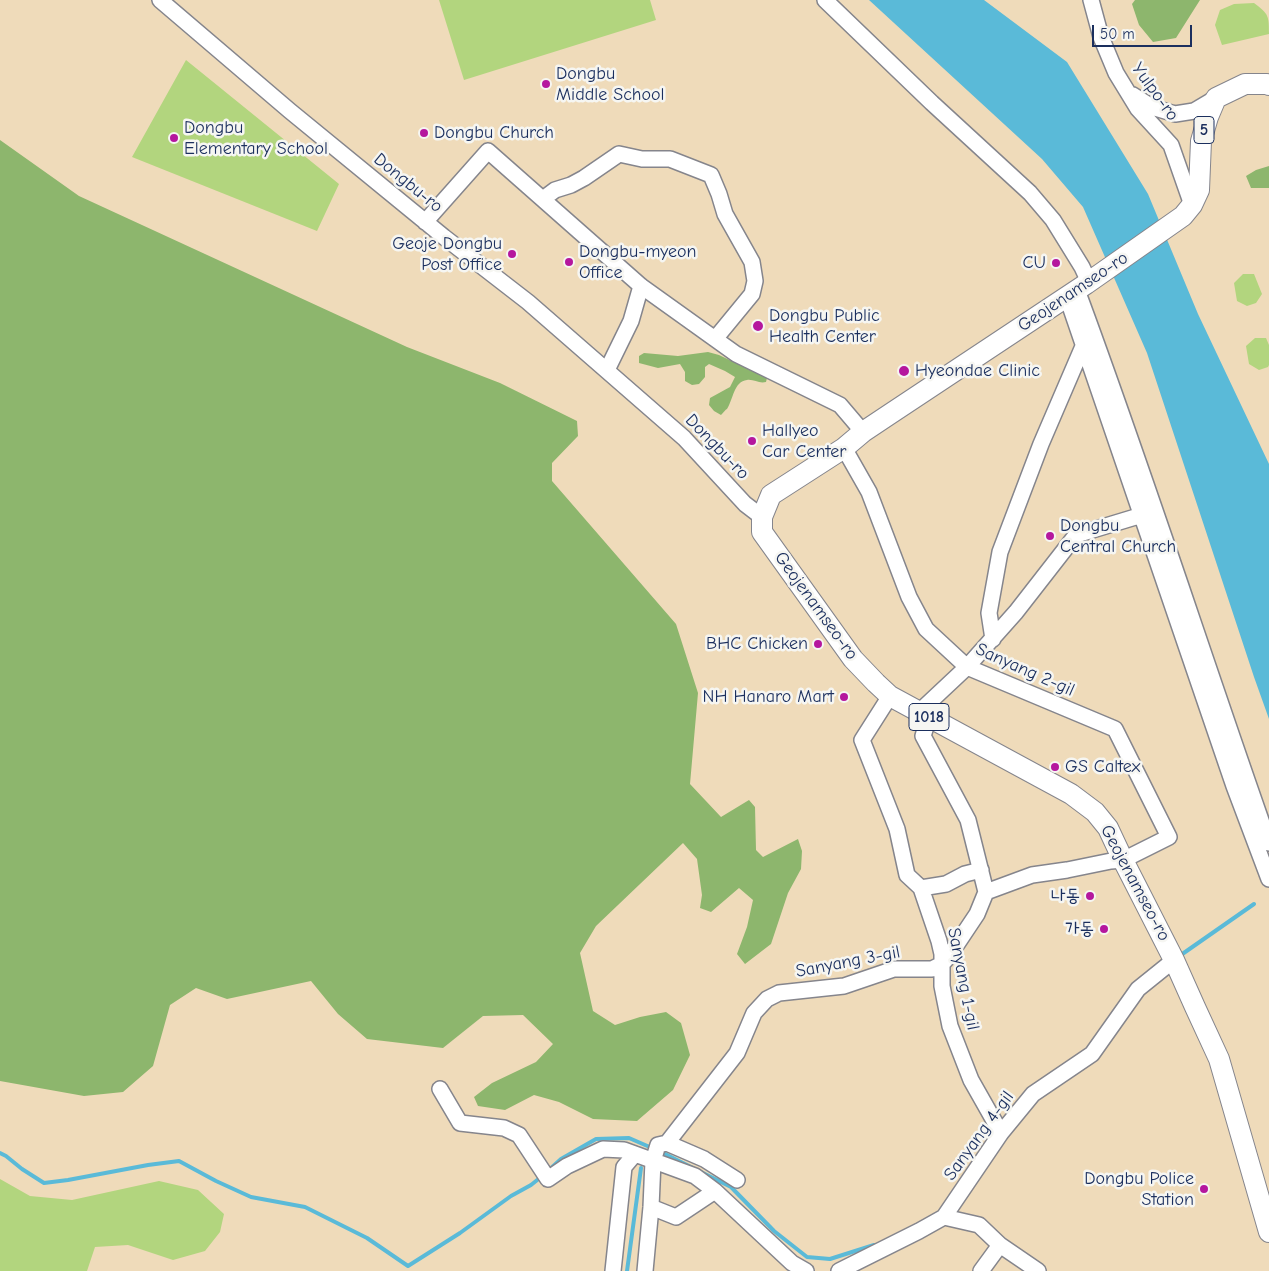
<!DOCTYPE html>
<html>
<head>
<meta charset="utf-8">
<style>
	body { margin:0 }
	#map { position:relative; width:1269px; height:1271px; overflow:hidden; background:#efdbba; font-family:"Comic Neue",sans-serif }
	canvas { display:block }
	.scale { position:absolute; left:1092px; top:25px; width:100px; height:22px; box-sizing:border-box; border:2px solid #1b2f5e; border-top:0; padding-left:6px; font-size:15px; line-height:18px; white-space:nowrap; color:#1b2f5e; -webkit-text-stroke:4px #f6f6f2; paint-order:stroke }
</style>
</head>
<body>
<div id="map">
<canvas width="1269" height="1271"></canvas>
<div class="scale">50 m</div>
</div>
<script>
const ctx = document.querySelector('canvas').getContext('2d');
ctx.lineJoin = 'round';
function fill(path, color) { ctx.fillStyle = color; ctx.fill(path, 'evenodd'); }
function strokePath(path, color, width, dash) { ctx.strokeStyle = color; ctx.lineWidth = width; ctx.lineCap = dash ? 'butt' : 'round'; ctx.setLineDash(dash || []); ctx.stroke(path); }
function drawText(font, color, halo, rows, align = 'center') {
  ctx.font = font + ' "Comic Neue","Poor Story",sans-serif'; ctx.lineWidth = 5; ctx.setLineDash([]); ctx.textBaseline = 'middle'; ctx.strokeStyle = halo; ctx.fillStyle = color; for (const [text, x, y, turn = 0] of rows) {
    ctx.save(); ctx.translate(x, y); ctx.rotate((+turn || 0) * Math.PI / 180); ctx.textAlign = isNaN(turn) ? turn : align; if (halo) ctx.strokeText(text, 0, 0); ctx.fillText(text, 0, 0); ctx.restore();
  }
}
const green = new Path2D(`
	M439 0H650L656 20 464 80Z
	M1254 3C1269 14 1269 16 1269 34L1222 45 1215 25 1220 10 1234 4Z
	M186 60 339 184 317 231 132 157Z
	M1243 274H1254L1262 294 1256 303 1247 306 1237 301 1234 283Z
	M1255 338H1266L1269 345V365L1268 367 1259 370 1249 364 1246 346Z
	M0 1179 30 1196 72 1200 159 1181 198 1190 224 1214 220 1232 205 1251 173 1260 128 1245 95 1247 87 1271H0Z`);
const forest = new Path2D(`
	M1135 0H1200L1176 38 1153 42 1139 25 1132 4Z
	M0 140 79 196 407 347 500 383 577 421 578 436 552 463V481L676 624 698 693 690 784 721 817 749 800 755 807 756 850 763 857 798 839 802 851 801 869 788 893 771 944 745 964 737 954 747 927 753 900 739 888 711 912 700 908 702 895 697 859 683 843 596 926 580 953 593 1011 615 1025 640 1017 666 1012 681 1023 690 1055 673 1090 637 1121 593 1119 559 1102 534 1095 505 1110 478 1106 474 1097 492 1083 536 1062 553 1044 523 1015 483 1016 443 1048 367 1039 338 1014 311 981 227 999 196 988 170 1005 153 1066 123 1092 84 1096 0 1081Z
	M1269 166V188H1251L1246 176 1256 170Z
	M708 352 719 355 767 378 766 382C759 384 754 379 747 380 734 381 733 400 727 409 726 409 722 414 721 415L714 411 709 405 710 398 730 387 735 377 725 371 709 364 705 367V377L699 384 692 385 685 381V372L680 364 658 368 639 363V356L644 353 678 356Z`);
const water = new Path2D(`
	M869 0H984L1067 62 1148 194 1198 314 1269 464V719L1254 677 1147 353 1083 207 1042 159Z`);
const stream = new Path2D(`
	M1178 957 1254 904
	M661 1152 731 1187 774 1231 807 1257 830 1259 874 1245
	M0 1153 6 1156 22 1169 44 1183 68 1180 148 1165 179 1161 216 1181 251 1197 305 1207 367 1238 408 1266 460 1233 511 1196 531 1185 541 1177
	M550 1169 561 1159 596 1139 629 1138 652 1148
	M627 1271 641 1168`);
const minor = new Path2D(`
	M160 0 290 111 444 237 528 302 684 438 745 504 762 517
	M825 0 932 103 1030 193 1053 220 1082 267 1089 282
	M1091 0 1101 37 1116 73 1138 109 1171 145 1192 205
	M1133 95 1152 107 1175 114 1194 111 1216 98
	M543 199 555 190 571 185 584 178 619 154 642 159H670L711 175 719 194 725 214 752 262 755 281 752 294 715 339
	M425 222 488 151 641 286 736 354 840 405 863 432
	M1077 290C1145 473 1204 659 1269 843
	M1067 297 1234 786 1269 879
	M607 370 631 321 641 286
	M993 639 989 613 1000 552 1041 444 1084 344
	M890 696 862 740 897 829 907 875 921 888 939 941 942 954V986L950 1026 971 1080 1001 1133
	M919 712 967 667 1016 612 1076 535 1152 512
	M929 717 923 736 968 820 986 892
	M921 888 946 884 965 874 981 870
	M440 1089 460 1123 504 1128 519 1135 548 1179 567 1166 603 1149 624 1150 695 1176 715 1191 792 1263 806 1271
	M667 1143 704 1159 737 1180
	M651 1207 676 1217 715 1191
	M944 1217 979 1225 1000 1245 1038 1271
	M613 1271 624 1167 635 1154
	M645 1271 651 1207 653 1161 658 1145 667 1143 737 1053 754 1013 767 999 779 993 844 986 894 969H932L942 964 949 956 977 914 986 892 1032 875 1067 870 1111 861 1123 860 1169 837 1115 729 967 667 926 629 909 597 869 492 844 448
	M839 1271 919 1231 944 1217 1001 1133 1033 1094 1092 1054 1138 989 1174 960
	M981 1271 1000 1245`);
const major = new Path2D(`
	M1269 85 1267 84H1245L1216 98 1208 117 1201 141 1199 190 1192 205 1183 216 1086 284 890 414 863 432 844 448 771 495 762 517V532L853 659 876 683 890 696 1071 794 1095 812 1108 828 1123 860 1174 960 1195 1007 1219 1059 1269 1232`);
const markers = [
	[546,84,5,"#b5179e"],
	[424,133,5,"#b5179e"],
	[174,138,5,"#b5179e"],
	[512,254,5,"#b5179e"],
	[569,262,5,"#b5179e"],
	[1056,263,5,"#b5179e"],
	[758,326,6,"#b5179e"],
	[904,371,6,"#b5179e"],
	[752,441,5,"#b5179e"],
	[1050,536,5,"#b5179e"],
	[818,644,5,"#b5179e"],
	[844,697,5,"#b5179e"],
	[1055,767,5,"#b5179e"],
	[1090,896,5,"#b5179e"],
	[1104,929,5,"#b5179e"],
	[1204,1189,5,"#b5179e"]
];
const shields = [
	[1204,130,20],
	[929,717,40]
];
const shieldNames = [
	["5",1204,130],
	["1018",929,717]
];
const poiNames = [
	["Dongbu",556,74],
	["Middle School",556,95],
	["Dongbu",184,128],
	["Elementary School",184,149],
	["Dongbu Church",434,133],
	["Geoje Dongbu",502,244,"right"],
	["Post Office",502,265,"right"],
	["Dongbu-myeon",579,252],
	["Office",579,273],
	["CU",1046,263,"right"],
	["Dongbu Public",769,316],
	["Health Center",769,337],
	["Hyeondae Clinic",915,371],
	["Hallyeo",762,431],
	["Car Center",762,452],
	["Dongbu",1060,526],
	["Central Church",1060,547],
	["BHC Chicken",808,644,"right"],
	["NH Hanaro Mart",834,697,"right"],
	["GS Caltex",1065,767],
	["나동",1080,896,"right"],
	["가동",1094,929,"right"],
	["Dongbu Police",1194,1179,"right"],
	["Station",1194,1200,"right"]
];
const streetNames = [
	["Yulpo-ro",1155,92,54],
	["Dongbu-ro",408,183,39],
	["Geojenamseo-ro",1073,292,-34],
	["Dongbu-ro",717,447,46],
	["Geojenamseo-ro",816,606,54],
	["Sanyang 2-gil",1025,670,24],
	["Geojenamseo-ro",1135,883,62],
	["Sanyang 3-gil",848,962,-11],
	["Sanyang 1-gil",963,979,79],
	["Sanyang 4-gil",979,1136,-54]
];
fill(green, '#b2d57e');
fill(forest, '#8db66d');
fill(water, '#5abad8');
strokePath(stream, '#5abad8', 4);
strokePath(minor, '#85858c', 18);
strokePath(major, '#85858c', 22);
strokePath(minor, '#fff', 15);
strokePath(major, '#fff', 20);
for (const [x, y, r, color] of markers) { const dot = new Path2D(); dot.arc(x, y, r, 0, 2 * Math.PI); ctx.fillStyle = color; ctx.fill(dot); strokePath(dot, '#f6f6f2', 2); }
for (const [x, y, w] of shields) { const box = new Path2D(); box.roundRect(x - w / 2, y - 13.5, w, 27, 4); ctx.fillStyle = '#f6f6f2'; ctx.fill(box); strokePath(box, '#1b2f5e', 1); }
drawText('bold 16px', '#1b2f5e', null, shieldNames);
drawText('18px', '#1b2f5e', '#f6f6f2', poiNames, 'left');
drawText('18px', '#1b2f5e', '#f6f6f2', streetNames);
</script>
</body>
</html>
